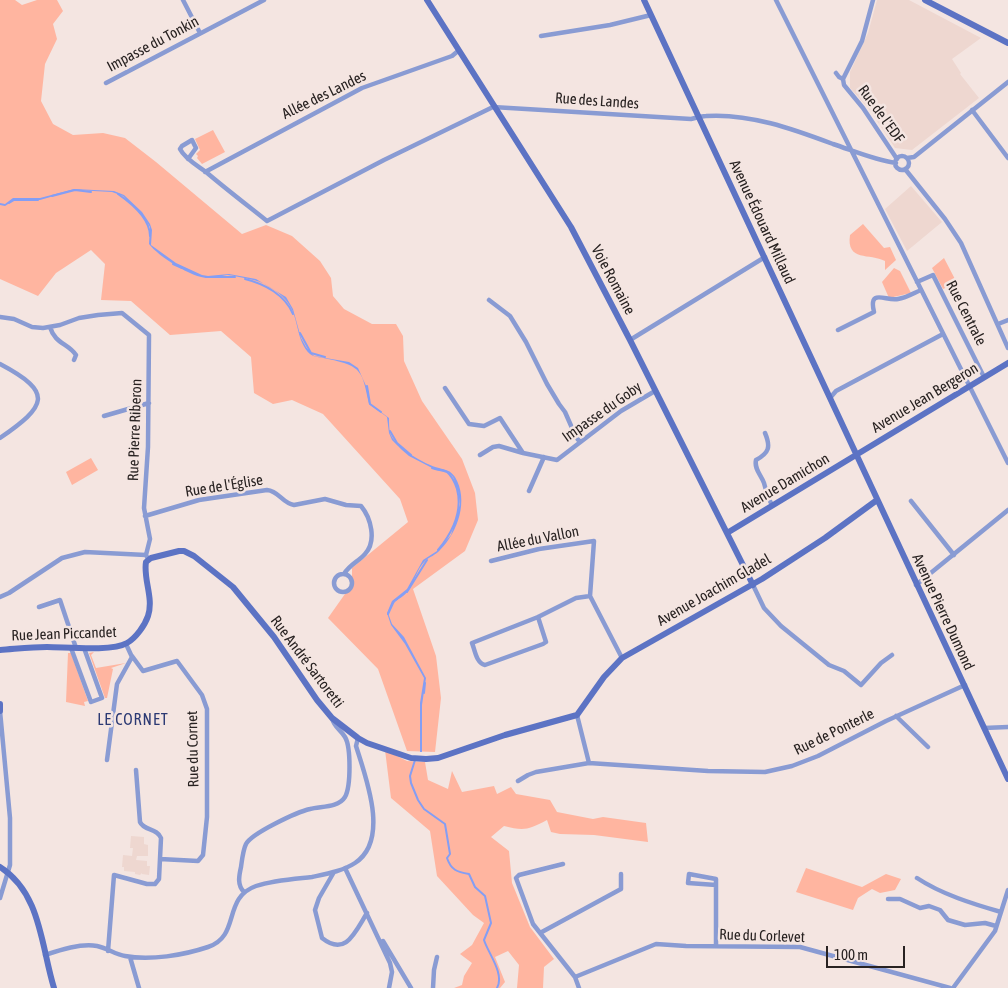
<!DOCTYPE html>
<html>
<head>
<meta charset="utf-8">
<style>
	body { margin:0 }
	#map { position:relative; width:1008px; height:988px; overflow:hidden; background:#f4e5e1; font-family:"Asap Condensed",sans-serif }
	canvas { display:block }
	.scale { position:absolute; left:826px; top:946px; width:79px; height:22px; box-sizing:border-box; border:2px solid #282221; border-top:0; padding-left:6px; font-size:15px; line-height:18px; white-space:nowrap; color:#282221; -webkit-text-stroke:4px #f4e5e1; paint-order:stroke }
</style>
</head>
<body>
<div id="map">
<canvas width="1008" height="988"></canvas>
<div class="scale">100 m</div>
</div>
<script>
const ctx = document.querySelector('canvas').getContext('2d');
ctx.lineJoin = 'round';
function fill(path, color) { ctx.fillStyle = color; ctx.fill(path, 'evenodd'); }
function strokePath(path, color, width, dash) { ctx.strokeStyle = color; ctx.lineWidth = width; ctx.lineCap = dash ? 'butt' : 'round'; ctx.setLineDash(dash || []); ctx.stroke(path); }
function drawText(font, color, halo, rows, align = 'center') {
  ctx.font = font + ' "Asap Condensed",sans-serif'; ctx.lineWidth = 5; ctx.setLineDash([]); ctx.textBaseline = 'middle'; ctx.strokeStyle = halo; ctx.fillStyle = color; for (const [text, x, y, turn = 0] of rows) {
    ctx.save(); ctx.translate(x, y); ctx.rotate((+turn || 0) * Math.PI / 180); ctx.textAlign = isNaN(turn) ? turn : align; if (halo) ctx.strokeText(text, 0, 0); ctx.fillText(text, 0, 0); ctx.restore();
  }
}
const built = new Path2D(`
	M877 0H909L981 38 952 59 961 73 960 74 979 98 912 150 895 148 869 109 850 88V72L868 33Z
	M911 186 942 222 907 251 885 209Z
	M131 836 144 837V844L148 845V856H137L136 860 147 861V866H150L149 875 142 874V873L140 875 135 874V872L124 871V867H122L123 855 132 856 133 848H130Z`);
const green = new Path2D(`
	M0 0H15L22 5 37 0H57L63 11 53 24 57 39 45 64 41 101 53 124 73 135 103 133 125 138 156 162 242 234 266 225 292 236 320 261 331 278 333 296 344 309 372 324H396L403 336 404 361 422 401 462 459 475 493 478 520 465 551 413 589 436 656 441 698 435 752 407 751 378 669 328 618 352 584V568L408 522 400 499 323 414 292 400 273 404 254 393 251 357 221 331 170 335 131 301 101 300 105 264 91 250 56 273 38 296 0 279Z
	M213 130 225 152 202 164 197 158 198 156 196 154 200 150 195 139Z
	M863 224 884 248 890 247 896 260 885 270V261C870 253 846 262 850 235Z
	M944 258 957 283 943 289 932 268Z
	M894 268 900 271 911 293 889 298 882 282Z
	M91 458 98 470 72 485 66 472Z
	M94 652 91 655 96 668 126 663 111 668 113 669 107 698H105L89 653Z
	M68 653H71L88 701 84 702 85 706 66 702Z
	M385 750 407 761 425 762 428 780 448 789 452 771 462 792 494 786 497 794 511 787 516 794 550 800 557 812 593 819 603 817 646 823 648 842 594 835 560 834 551 832 547 820C528 830 524 831 504 826L491 837 509 851 512 883 530 927 554 959 544 967 543 988H517L519 965 508 951 495 957 505 982 500 988H454L462 985 464 976 472 963 460 954 472 945 484 923 473 915 437 876 430 831 391 798Z
	M806 868 862 887 886 874 901 879 895 890 880 893 872 889 858 898 853 910 796 892Z`);
const water = new Path2D(`
	M74 189 114 191 124 195 142 212 150 224 152 230 151 245 176 263 202 275 208 276 229 274 256 279 286 297 293 309 301 338 306 347 314 356 349 362 358 368 367 388 370 404 389 418C389 423 389 428 390 433 395 447 425 465 439 468 446 470 450 470 455 477 469 500 458 532 440 550 436 555 429 557 425 561 417 569 414 582 408 591 399 602 395 597 388 613L392 624 404 637 426 678 422 705V752H420V703L424 678 405 644 391 625 387 613 392 601 407 589 423 560 437 551 451 535 460 504 458 491 453 477 448 472 436 470 409 456 402 450 392 440 389 433 387 417 369 404C362 372 363 366 328 359 322 357 315 358 310 354 297 342 299 323 291 308 286 297 272 287 260 282 255 280 231 275 227 275 220 276 214 278 208 278 192 278 158 256 149 244L150 227 145 219 123 196 112 192 75 190 40 200 16 199 5 206 0 205V203L5 204 13 198H40Z`);
const stream = new Path2D(`
	M118 194C131 203 150 219 150 236
	M52 196 75 190 91 192
	M9 203 14 200H38
	M173 264 182 268
	M206 277H235
	M245 279C265 284 285 295 293 314
	M300 333 311 353 325 357
	M367 386 370 404 381 412
	M390 431 397 443 411 455
	M432 468C437 470 443 470 447 472 452 476 455 483 457 489 463 512 452 533 438 550
	M407 592 427 560
	M388 614 394 601 397 599
	M424 693 425 683
	M415 760 410 776 411 783 418 800 424 809 445 824 450 854 447 858C451 870 457 872 469 874L475 887 485 896 491 923 484 940C488 953 505 974 497 988`);
const street = new Path2D(`
	M183 0 200 33
	M776 0 1008 463
	M873 0 862 41 843 79 844 85 863 108 897 159
	M541 36 610 25 651 15
	M836 73 839 77 843 79
	M106 83 264 0
	M972 110 1008 158
	M895 163a7 7 0 1 1 14 0a7 7 0 1 1-14 0Z
	M907 158 914 157 1008 82
	M188 159 196 148 192 140 182 146 180 149C185 159 198 166 206 172 226 189 247 205 267 221L384 160 493 107 691 119C696 118 701 116 706 116 749 113 793 129 833 144 854 151 874 160 896 163
	M905 169 945 219 961 243 1008 348
	M205 172 362 88 452 56 458 51
	M917 282 933 275 984 377
	M489 300 510 316 526 342 547 384 559 404 565 412 576 437 580 442
	M0 317 14 319 32 327 43 328 60 325 79 318 98 315 122 313 149 335 148 447 144 508 150 539 146 555 148 559
	M998 324 1008 320
	M50 327C55 344 68 343 76 355L74 360
	M838 330 874 312C868 287 887 302 898 299 906 298 914 293 921 290
	M630 340 765 257
	M0 364C55 393 46 406 0 438
	M445 388 469 424 484 426 500 418 523 453
	M830 398 836 391 943 334
	M104 416 149 403
	M765 433C771 447 769 453 756 460 754 469 761 475 764 483 766 491 768 498 772 505
	M480 455 493 447 499 446 523 453 557 460 621 411 655 391
	M529 491 544 457
	M911 501 954 555
	M145 516 199 500 267 490C279 491 282 503 294 505L325 499 346 505 361 506C371 518 377 541 365 554 358 562 350 564 344 574
	M491 561 539 549 594 541 590 596 622 658
	M334 583a9 9 0 1 1 18 0a9 9 0 1 1-18 0Z
	M753 585 764 608 781 626 829 665 844 671 861 685 881 663 892 655
	M916 585 1008 510
	M0 597 9 593 62 558 85 552 146 555
	M39 607 60 600 76 648
	M538 617 546 642 543 644 485 665C476 663 475 650 472 643L538 617 576 598 590 596
	M71 648 91 702 102 698 84 648
	M132 656 143 671 177 661 202 695 207 709V817L203 855 198 861 160 859
	M577 715 589 763
	M896 716 928 747
	M984 728 1008 727
	M107 760 117 684 132 657 126 644
	M518 781 528 775 536 772 589 763 708 771 765 772 792 766 818 756 886 721 965 685
	M563 864 519 875 516 878 533 924 575 977 579 988
	M345 868 390 963 392 972 389 988
	M334 872 319 898 315 910 322 938C346 957 355 932 367 913
	M917 878C941 894 973 904 1001 912
	M716 885 688 883 689 874 716 879V946
	M244 892C237 885 239 876 241 867 242 860 243 850 246 844 252 833 297 812 310 809 321 806 338 808 345 797 351 786 351 747 345 737 340 729 334 727 332 718
	M0 898 10 865V818L0 711
	M888 899H900L920 908 929 906 940 910 948 920 965 925 985 923 996 926
	M540 933 621 889V874
	M383 941 411 988
	M108 951 114 875 147 884H155L159 879 161 838C157 828 144 831 140 822L136 770
	M45 955C60 950 81 943 97 946 107 948 116 955 125 956 150 961 184 955 208 947 241 936 222 898 256 886 274 880 293 879 312 877 326 874 343 871 355 863 390 840 366 778 356 746L358 738
	M130 957 139 988
	M575 977 656 944 686 946 800 947 950 988
	M433 988 434 970 437 957
	M953 988 995 931 1008 890`);
const secondary = new Path2D(`
	M427 0 571 227 630 340 753 585
	M644 0 1008 779
	M925 0 1008 43
	M727 533 1008 363
	M0 650C15 649 31 647 47 647 65 647 112 652 127 643 136 638 145 625 148 616 154 598 143 579 146 562L151 558 179 551H184L194 556 233 587 274 637 317 700 332 718 358 738 367 743 411 758 426 759 438 758 505 735 577 715 604 677 622 658 762 579 825 538 877 500
	M0 704V711
	M0 867C41 893 41 946 54 988`);
const streetNames = [
	["Impasse du Tonkin",153,44,-28],
	["Allée des Landes",324,95,-26],
	["Rue des Landes",597,101,4],
	["Rue de l'EDF",881,114,54],
	["Avenue Édouard Millaud",762,222,65],
	["Voie Romaine",613,280,62],
	["Rue Centrale",966,313,63],
	["Avenue Jean Bergeron",925,398,-31],
	["Impasse du Goby",602,412,-35],
	["Rue Pierre Riberon",135,430,-88],
	["Avenue Damichon",785,483,-31],
	["Rue de l'Église",224,486,-9],
	["Allée du Vallon",538,539,-11],
	["Avenue Joachim Gladel",714,590,-30],
	["Avenue Pierre Dumond",943,612,65],
	["Rue Jean Piccandet",64,634,-2],
	["Rue André Sartoretti",307,662,53],
	["Rue de Ponterle",834,732,-26],
	["Rue du Cornet",193,749,-91],
	["Rue du Corlevet",762,936,2]
];
const neighbourhoodNames = [
	["LE CORNET",133,720]
];
fill(built, '#eed7d0');
fill(green, '#ffb5a0');
fill(water, '#849ef4');
strokePath(stream, '#849ef4', 2);
strokePath(street, '#899bd3', 4.5);
strokePath(secondary, '#5c73c4', 6);
drawText('15px', '#282221', '#f4e5e1', streetNames);
ctx.letterSpacing = '1px';
drawText('16px', '#2b3973', '#f4e5e1', neighbourhoodNames);
ctx.letterSpacing = '0px';
</script>
</body>
</html>
